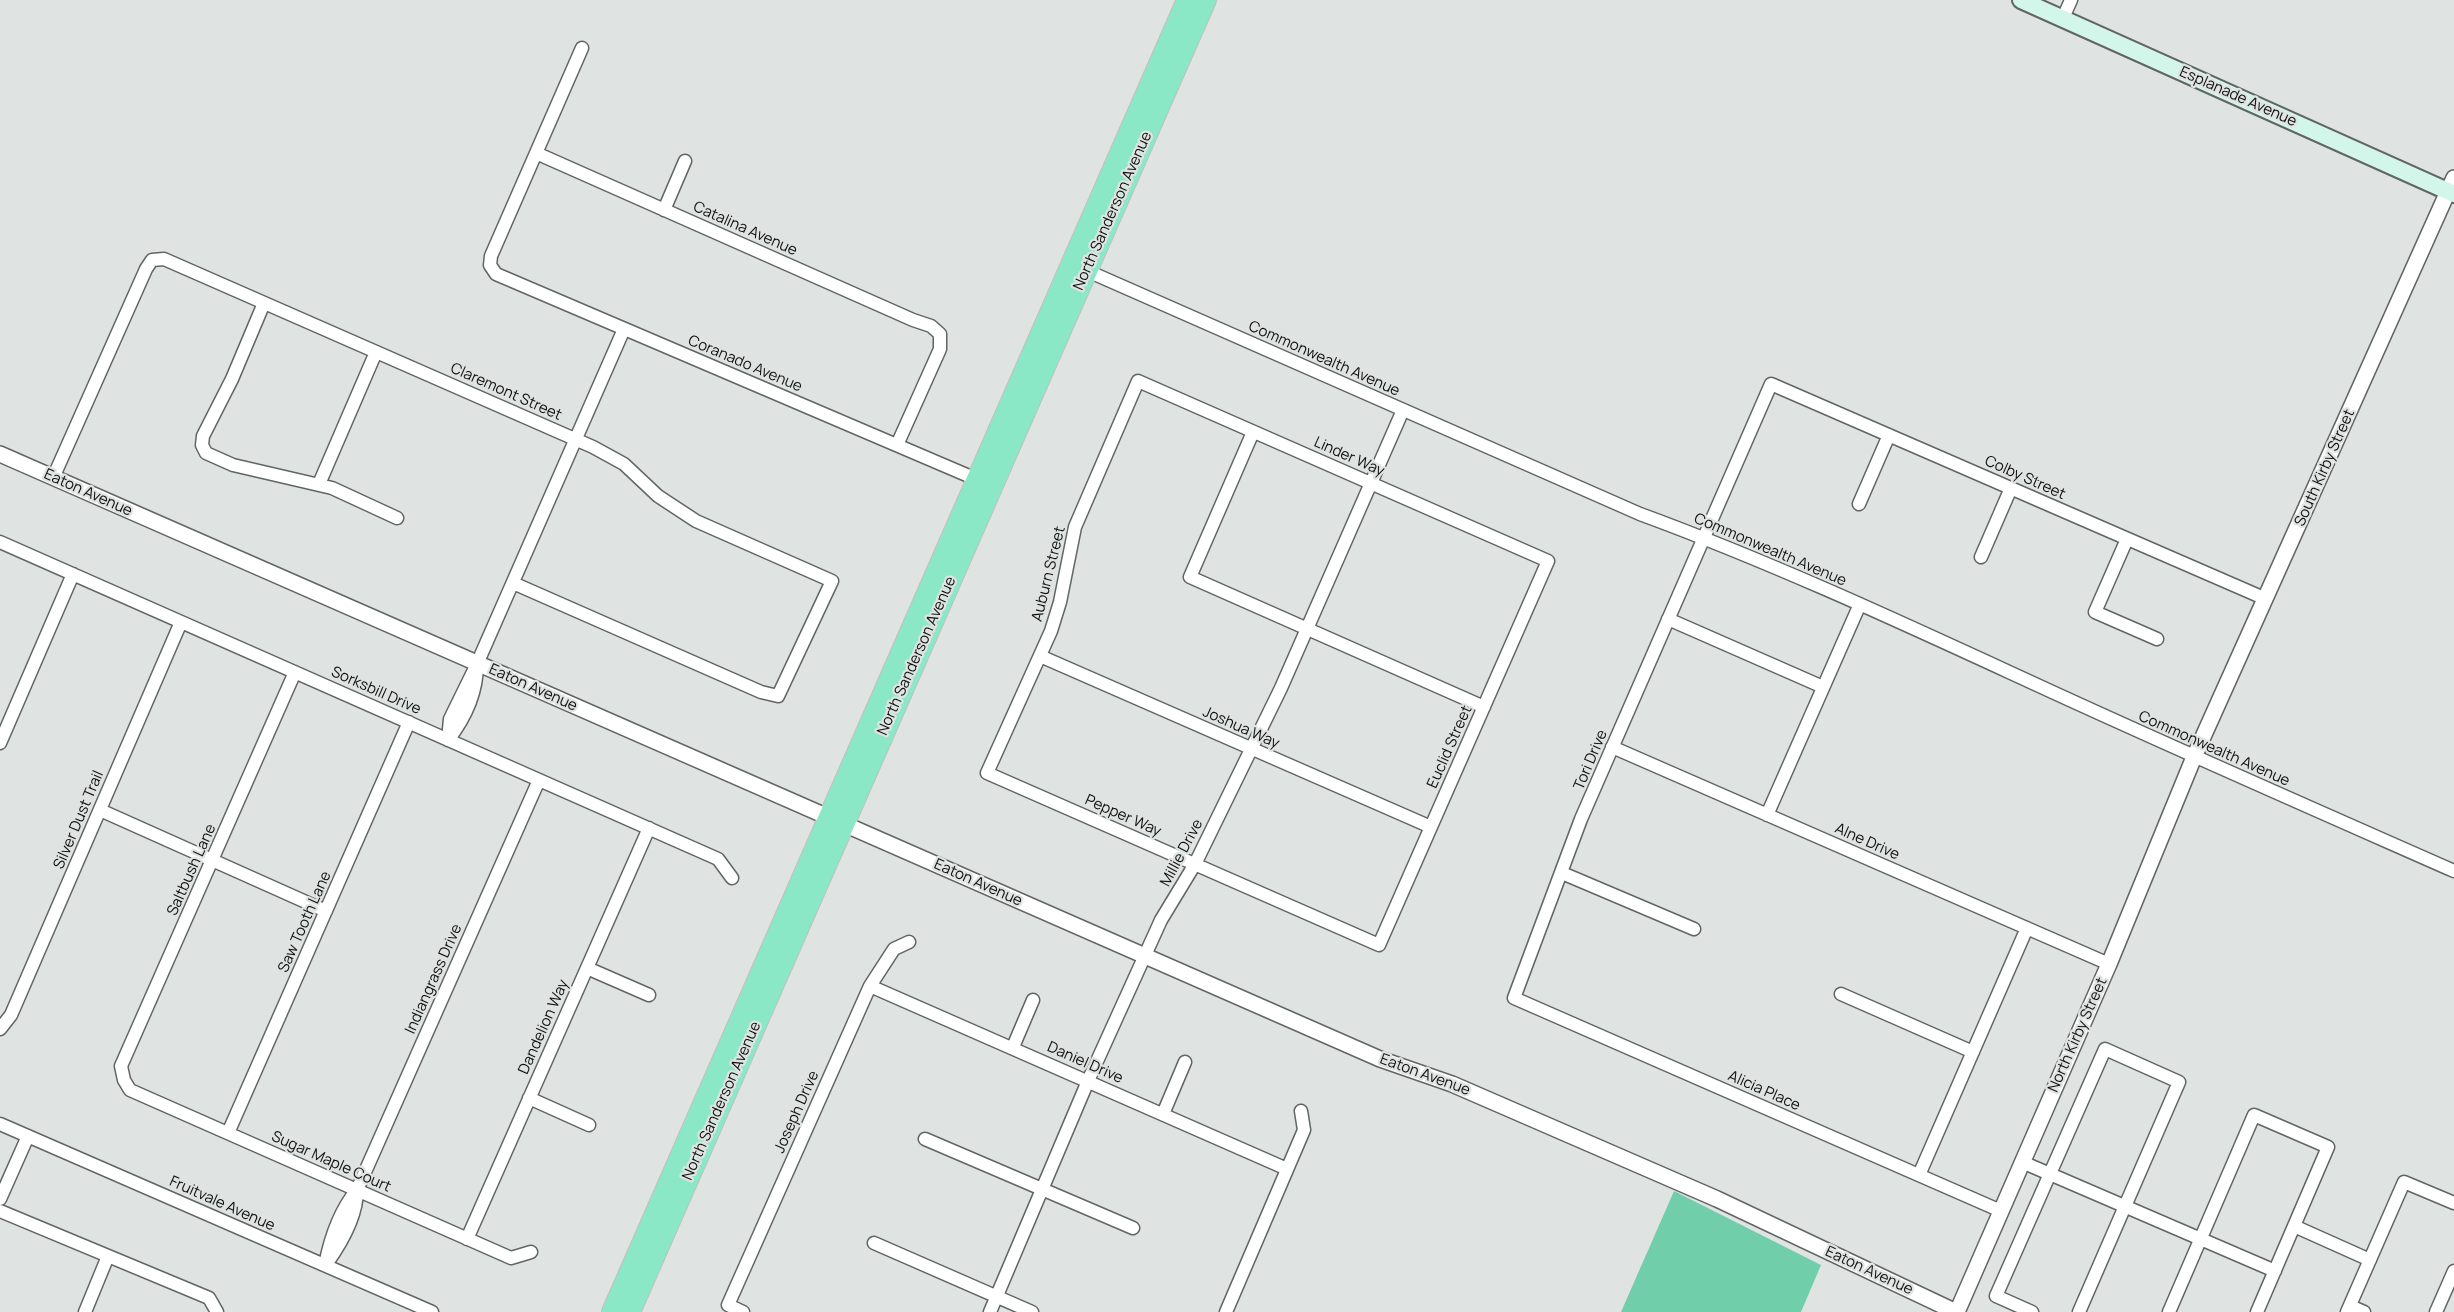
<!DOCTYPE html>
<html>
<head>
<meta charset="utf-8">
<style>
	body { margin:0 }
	canvas { display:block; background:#dfe4e2 }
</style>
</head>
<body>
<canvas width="2454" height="1312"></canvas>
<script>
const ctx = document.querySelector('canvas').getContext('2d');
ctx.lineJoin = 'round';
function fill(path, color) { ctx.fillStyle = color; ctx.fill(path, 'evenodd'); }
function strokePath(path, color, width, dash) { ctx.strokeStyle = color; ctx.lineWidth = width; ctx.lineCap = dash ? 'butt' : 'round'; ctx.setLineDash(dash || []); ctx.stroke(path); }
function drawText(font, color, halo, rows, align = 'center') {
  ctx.font = font + ' Manrope,sans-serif'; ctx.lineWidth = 4.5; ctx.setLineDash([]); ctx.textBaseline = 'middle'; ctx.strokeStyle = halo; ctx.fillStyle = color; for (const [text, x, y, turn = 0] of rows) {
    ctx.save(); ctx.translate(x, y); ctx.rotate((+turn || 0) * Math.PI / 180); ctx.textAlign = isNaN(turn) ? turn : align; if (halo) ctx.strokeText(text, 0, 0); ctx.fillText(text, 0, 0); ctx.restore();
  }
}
const green = new Path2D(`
	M1674 1191 1821 1265 1801 1312H1621Z`);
const minor = new Path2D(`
	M2063 18 2071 0
	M582 48 491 256 490 265 496 274 983 482
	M536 153 913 320 931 326 940 334V349L897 445
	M664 210 685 161
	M1083 269 1640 514C1779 565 1913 628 2048 690 2183 752 2318 811 2454 871
	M264 303 232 379 203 436 202 445 206 453 233 465 332 488 397 518
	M1138 381 1548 561 1379 945 987 773 1051 631 1060 602 1075 527Z
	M1253 432 1190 577 1484 707
	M53 478 146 269 152 260 164 259 593 447 624 464 658 496 696 521 832 581 778 696 761 692 513 583
	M319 484 376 352
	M1859 504 1889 435
	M2127 539 2095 612 2157 639
	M0 542 718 859 732 878
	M1981 557 2011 488
	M1668 619 1823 687
	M1040 656 1431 827
	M477 664C477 692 466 717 448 740L450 719 477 664 624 329
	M295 672 121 1066 124 1080 130 1090 511 1258 531 1252
	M0 743 73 574
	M1612 747 2109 964
	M100 810 326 911
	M1767 815 1860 604
	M1562 873 1694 929
	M587 968 649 995
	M870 986 1287 1169
	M1841 994 1973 1052
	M0 1029 11 1015 181 622
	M1013 1047 1033 1000
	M529 1098 589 1125
	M1163 1114 1185 1062
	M0 1124 432 1312
	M228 1133 409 722
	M925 1139 1133 1228
	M2022 1162 2275 1271
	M1919 1175 2027 928
	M0 1199 28 1136
	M0 1211 209 1298 217 1312
	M2001 1211 1514 998 1581 819 1771 384 2266 599
	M2294 1226 2370 1260
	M467 1239 649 828
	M874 1243 1032 1312
	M327 1263C342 1242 357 1215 357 1190
	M325 1265C330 1240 340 1210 357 1190L539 780
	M2350 1306 2364 1312
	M85 1312 108 1256
	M743 1312 728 1305 870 986 894 949 909 942
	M990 1312 1088 1081 1161 920 1195 864 1281 688 1403 410
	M1226 1312 1304 1130 1301 1111
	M2032 1312 1996 1296 2105 1049 2179 1082 2079 1312
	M2169 1312 2254 1115 2328 1147 2257 1312
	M2347 1312 2404 1182 2454 1203
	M2436 1312 2454 1271`);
const tertiary = new Path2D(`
	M0 454 1380 1059 1452 1084 1717 1199 1956 1312
	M1957 1312 2109 964 2194 757 2454 178`);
const secondary = new Path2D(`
	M2021 0 2454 194`);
const trunk = new Path2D(`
	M612 1312 1187 0
	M630 1312 1206 0`);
const streetNames = [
	["Esplanade Avenue",2238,97,24],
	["North Sanderson Avenue",1113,211,-66],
	["Catalina Avenue",745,229,24],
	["Commonwealth Avenue",1324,359,24],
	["Coranado Avenue",745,364,23],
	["Claremont Street",506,392,24],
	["Linder Way",1349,457,24],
	["South Kirby Street",2325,468,-66],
	["Colby Street",2025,478,24],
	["Eaton Avenue",88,493,24],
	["Commonwealth Avenue",1770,550,23],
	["Auburn Street",1049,574,-76],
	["North Sanderson Avenue",917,656,-66],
	["Eaton Avenue",533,688,24],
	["Sorksbill Drive",376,691,24],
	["Joshua Way",1241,728,24],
	["Euclid Street",1450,747,-66],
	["Commonwealth Avenue",2214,749,24],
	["Tori Drive",1591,760,-67],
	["Pepper Way",1123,816,24],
	["Silver Dust Trail",79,820,-67],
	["Alne Drive",1867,842,24],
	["Millie Drive",1182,853,-62],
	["Saltbush Lane",192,870,-66],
	["Eaton Avenue",978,883,24],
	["Saw Tooth Lane",305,922,-66],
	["Indiangrass Drive",434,979,-66],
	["Dandelion Way",544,1027,-66],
	["North Kirby Street",2078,1035,-66],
	["Daniel Drive",1085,1063,24],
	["Eaton Avenue",1425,1075,20],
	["Alicia Place",1764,1091,24],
	["North Sanderson Avenue",722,1101,-66],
	["Joseph Drive",797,1112,-66],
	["Sugar Maple Court",331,1162,24],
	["Fruitvale Avenue",222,1204,24],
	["Eaton Avenue",1869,1271,25]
];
fill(green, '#71ceab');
strokePath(minor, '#616564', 15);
strokePath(tertiary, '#616564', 18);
strokePath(secondary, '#616564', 20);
strokePath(trunk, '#c1c1c1', 22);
strokePath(minor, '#fff', 12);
strokePath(tertiary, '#fff', 15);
strokePath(secondary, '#d3f6ea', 16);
strokePath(trunk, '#8ae8c6', 20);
drawText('15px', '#0f1010', '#dfe4e2', streetNames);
</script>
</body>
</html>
